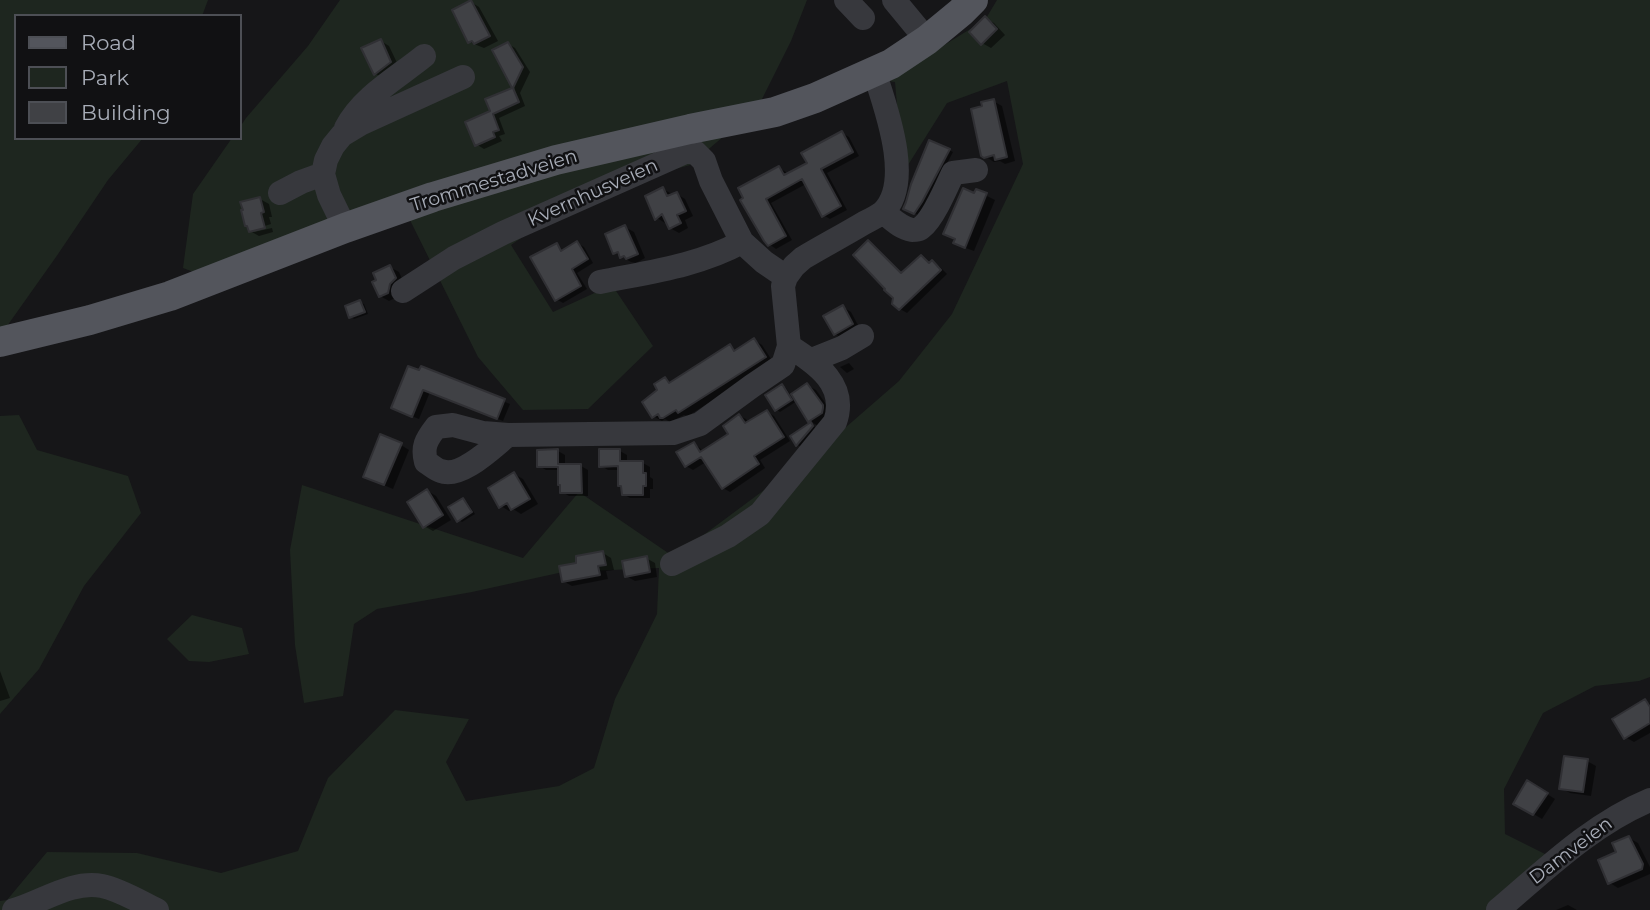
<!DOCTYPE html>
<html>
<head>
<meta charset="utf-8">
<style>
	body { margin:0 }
	#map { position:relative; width:1650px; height:910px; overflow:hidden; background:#161618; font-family:Montserrat,sans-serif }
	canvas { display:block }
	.legend { position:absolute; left:14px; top:14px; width:228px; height:126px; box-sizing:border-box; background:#111113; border:2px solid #4d4f55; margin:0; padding:9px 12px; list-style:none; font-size:21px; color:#a8adb8 }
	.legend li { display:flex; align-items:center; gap:14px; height:35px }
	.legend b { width:35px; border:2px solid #4d4f55 }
</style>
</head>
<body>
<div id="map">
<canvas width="1650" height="910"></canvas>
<ul class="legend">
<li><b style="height:9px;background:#53555c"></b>Road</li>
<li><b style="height:19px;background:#1e261f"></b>Park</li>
<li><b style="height:19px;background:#404145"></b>Building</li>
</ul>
</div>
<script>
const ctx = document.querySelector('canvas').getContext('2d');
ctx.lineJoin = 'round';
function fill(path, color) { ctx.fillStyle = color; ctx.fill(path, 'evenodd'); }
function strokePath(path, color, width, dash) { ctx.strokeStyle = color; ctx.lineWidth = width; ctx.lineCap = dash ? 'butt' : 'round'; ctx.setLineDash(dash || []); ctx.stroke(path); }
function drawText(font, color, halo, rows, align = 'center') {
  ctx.font = font + ' Montserrat,sans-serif'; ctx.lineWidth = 5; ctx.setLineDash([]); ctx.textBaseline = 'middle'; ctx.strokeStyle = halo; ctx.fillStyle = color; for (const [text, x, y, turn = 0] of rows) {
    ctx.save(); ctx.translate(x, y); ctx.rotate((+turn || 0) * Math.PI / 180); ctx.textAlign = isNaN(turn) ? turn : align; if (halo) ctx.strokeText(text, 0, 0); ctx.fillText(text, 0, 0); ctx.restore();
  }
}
const green = new Path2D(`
	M0 0H208L202 16H16V138H143L108 180 56 257 0 336Z
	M340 0H807L791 41 758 107 690 165 613 186 560 211 511 245 553 312 612 285 653 346 588 409 523 410 478 357 401 202 212 279 183 268 193 194 232 138H240V127L246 118 308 46Z
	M997 0H1650V677L1639 681 1595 686 1543 713 1504 789 1505 834 1547 855 1501 910H0V901L7 900 47 852 137 853 221 873 298 851 328 778 395 710 469 719 446 762 466 801 559 786 594 768 615 699 657 614 659 568 563 572 472 592 377 609 354 624 343 696 304 703 295 645 290 550 302 485 523 558 579 492 674 557 830 441 899 381 952 314 1023 164 1007 81 947 103 903 173 895 82 847 75 910 66 985 20Z
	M19 415 37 450 128 476 141 513 84 586 39 669 0 714V416Z
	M192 615 242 628 249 654 209 662 189 661 167 639Z`);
const shadow = new Path2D(`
	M471 2 479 7 498 41 484 48 469 42Z
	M985 18 994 23 1005 35 991 48 982 43Z
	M381 41 389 46 399 67 384 79 376 74Z
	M508 44 515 48 530 72 520 93 525 106 499 118 505 134 499 136 502 141 484 149 476 144 492 112 487 100 515 89 495 50Z
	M993 101 1002 106 1015 161 1005 164 1000 161 994 162 983 155Z
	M842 133 849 137 859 156 827 173 847 210 830 219 823 215 806 184 771 203 792 240 776 249 769 244 742 200 779 168 786 172 788 175 809 164Z
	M949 150 953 152 926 204 918 215 905 208Z
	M663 189 672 194H677L685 199 693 216 685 220 688 228 679 233 670 228 668 221 665 223 657 218Z
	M977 191 995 200 974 251 963 247Z
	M260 199 269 204 272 217H269L271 224 252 230 254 232 272 228 273 232 259 236 250 231Z
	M625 227 634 232 645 258 636 263 631 262 615 253Z
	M868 242 875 246 902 274 921 257 931 264 932 262 939 266 947 274 907 313 900 309 892 301 895 298Z
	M577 243 584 247 593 263 577 273 587 289 563 303 556 299 557 245 564 251Z
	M390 267 399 272 404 283 397 297 389 301 380 296Z
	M360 302 364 304 368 314 354 319 351 317Z
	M843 307 851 312 860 329 844 339 835 334Z
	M754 340 762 345 773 362 688 416 684 415 670 422 665 419 662 421 653 416 660 391 665 379 672 383 730 346 737 351Z
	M849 363 854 369 847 373 840 367Z
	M422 368 510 404 503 421 430 392 419 419 399 411Z
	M807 385 816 390 831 411 818 426 810 421 797 401 780 412 776 409 782 386 786 388 791 396Z
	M767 412 774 416 790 441 760 460 765 468 730 492 723 488 706 462 693 470 686 466 694 444 700 448 703 452 731 435 740 416 746 419 749 423Z
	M812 423 816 429 801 447 798 445 792 437Z
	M401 445 409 450 393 489 374 481Z
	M558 451 565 455V466H581L588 470V496H569L562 492 560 470H546L539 466Z
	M620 451 627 455V463H643L650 467V477L653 479V489H650V498H630L623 494 620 470H608L601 466Z
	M514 474 523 479 538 504 521 514 513 509 509 511 501 506Z
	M428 491 436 496 451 520 433 531 424 526Z
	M463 500 467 502 475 514 462 522 459 520Z
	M603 553 611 558 614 570 606 571 608 579 572 586 563 581 578 564Z
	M646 558 655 563 657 577 635 581 626 576Z
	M0 671 10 698 0 701Z
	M1645 701 1650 704V733L1634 742 1625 737Z
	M1587 761 1596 766 1591 796 1570 793 1561 788Z
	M1528 782 1555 799 1542 819 1515 803Z
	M1629 838 1638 843 1650 867V874L1618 888 1610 883 1618 853Z
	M1568 905 1577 910H1556Z`);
const building = new Path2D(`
	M471 0 490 36 474 44 472 41 468 43 452 10Z
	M985 16 997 29 981 45 969 32Z
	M381 39 391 62 374 75 361 48Z
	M508 42 523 67 513 88 519 102 493 114 499 130 493 132 495 137 475 146 465 122 490 111 485 99 512 88 492 50Z
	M994 99 1007 157 995 160 994 155 984 158 981 156 971 109 982 106 981 102Z
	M842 131 853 152 821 169 841 206 822 217 802 179 768 198 766 199 786 236 768 246 764 241 740 200 743 198 738 188 779 166 784 175 807 163 801 153Z
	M929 140 950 149 922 202 914 214 903 209 906 202 911 184Z
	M663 187 667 196 677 192 686 211 677 215 681 223 669 229 662 214 655 220 645 196Z
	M963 188 974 193 976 189 987 193 965 248 953 243 955 239 943 234Z
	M260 197 264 212 261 213 265 228 249 232 247 226H245L241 210H243L240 202Z
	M625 225 638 254 626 259 624 256 620 258 618 252 613 254 605 234Z
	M868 240 901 273 921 255 929 263 932 260 941 270 899 310 892 304 893 298 884 290 885 289 853 255Z
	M577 241 588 259 572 269 581 286 555 301 530 257 557 243 561 251Z
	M390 265 396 278 390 284 388 293 379 297 372 282 376 280 373 273Z
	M360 300 365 312 349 318 345 306Z
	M843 305 853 324 834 335 823 316Z
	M754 338 766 357 678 413 676 410 663 418H660L658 414 652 418 642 402 657 390 654 384 665 377 669 383 730 344 734 351Z
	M408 366 419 370 421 366 505 399 497 419 423 390 412 417 391 408Z
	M807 383 823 405V408L822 413 808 422 791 394Z
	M782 384 792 400 775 411 765 395Z
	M767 410 784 437 754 456 759 464 722 489 701 457 685 467 676 452 694 442 700 452 728 434 723 426 739 414 745 423Z
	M811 422 813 426 796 446 790 436Z
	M380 434 402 443 384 485 363 477Z
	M558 449V464H581L582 493H560V485H558V467H537V450Z
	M599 449H620V461H643V473H646V486H643V495H622L621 486H618V466L599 467Z
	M514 472 530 499 511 510 507 503 499 508 488 488Z
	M427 489 443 515 423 528 407 502Z
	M463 498 472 512 457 522 448 507Z
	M603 551 606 565 598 566 600 575 562 582 559 566 576 563V556Z
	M647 556 650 572 625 577 622 561Z
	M1645 699 1650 707V723L1624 739 1612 719Z
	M1564 756 1588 759 1583 792 1559 789Z
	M1527 780 1548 793 1533 815 1513 804Z
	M1629 836 1643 864 1642 869 1608 884 1598 860 1616 852 1612 843Z`);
const minor = new Path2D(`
	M846 0 863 18
	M894 0 927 40
	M346 128C362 97 397 78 424 56
	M280 193 301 182 323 174
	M883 212C892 219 900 228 912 230 916 230 919 230 922 227 933 219 947 186 953 173L976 170
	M345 228 329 195 323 174 326 160 333 146 342 135 362 123 463 77
	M600 282C649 272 698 266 742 242
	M403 291 454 258 503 233 685 152H695L704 161 711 181 742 242 764 262 786 277
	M812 360 842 348 862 336
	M508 435C493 447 461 479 441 471 436 470 431 465 426 462 422 447 426 440 436 427L453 425 483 433 508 435 673 433 700 424 752 386 783 365 789 346 783 286 786 277 794 266 803 258C823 246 844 235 864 223 870 220 878 216 883 212 914 182 885 106 874 71
	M672 564 728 536 760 514 835 422C848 385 817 364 789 346
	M14 910C42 902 72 880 102 886 121 890 140 902 157 910
	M1498 910C1545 870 1592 824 1650 800`);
const major = new Path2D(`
	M0 342 90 320 170 296 345 228 433 197 556 160 690 129 775 112 815 98 891 64 927 40 961 12 973 0`);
const streetNames = [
	["Trommestadveien",494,181,-17],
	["Kvernhusveien",593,193,-24],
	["Damveien",1571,851,-37]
];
fill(green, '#1e261f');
fill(shadow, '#0007');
fill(building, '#404145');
strokePath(building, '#303034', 2);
strokePath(minor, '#37383d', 24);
strokePath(major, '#53555c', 30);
drawText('19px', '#a8adb8', '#111113', streetNames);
</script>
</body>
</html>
